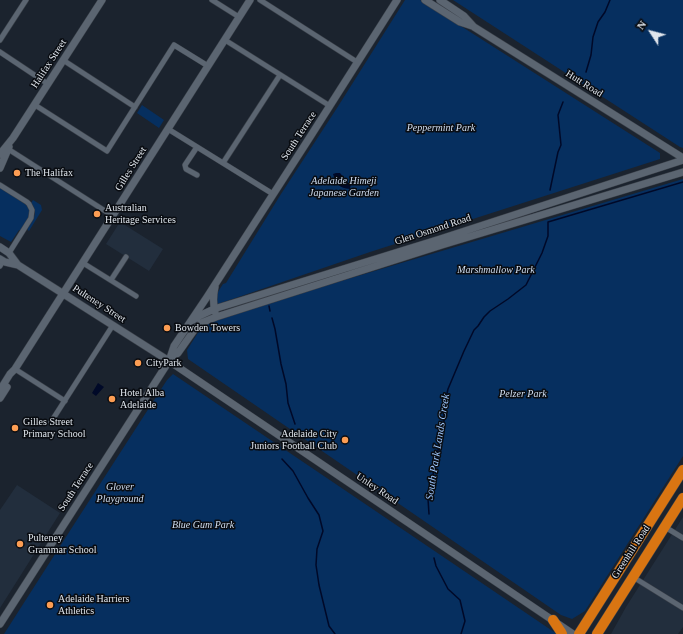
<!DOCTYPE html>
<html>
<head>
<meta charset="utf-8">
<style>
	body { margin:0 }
	#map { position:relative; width:683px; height:634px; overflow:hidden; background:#1b232e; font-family:"Times New Roman",serif }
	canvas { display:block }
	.north { position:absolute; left:631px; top:12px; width:40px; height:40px; -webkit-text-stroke:3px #090c11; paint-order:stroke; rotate:306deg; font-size:11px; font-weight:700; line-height:16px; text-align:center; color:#dfe5ec }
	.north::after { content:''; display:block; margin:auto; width:14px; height:18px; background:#dfe5ec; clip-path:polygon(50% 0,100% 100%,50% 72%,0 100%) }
</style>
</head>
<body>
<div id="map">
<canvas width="683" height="634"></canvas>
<div class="north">N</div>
</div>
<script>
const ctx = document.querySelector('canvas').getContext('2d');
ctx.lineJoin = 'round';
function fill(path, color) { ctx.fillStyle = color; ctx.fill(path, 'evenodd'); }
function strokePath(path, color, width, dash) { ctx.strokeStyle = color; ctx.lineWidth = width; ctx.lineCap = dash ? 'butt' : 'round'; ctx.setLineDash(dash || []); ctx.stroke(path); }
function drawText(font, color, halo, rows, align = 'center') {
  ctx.font = font + ' "Times New Roman",serif'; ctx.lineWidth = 3; ctx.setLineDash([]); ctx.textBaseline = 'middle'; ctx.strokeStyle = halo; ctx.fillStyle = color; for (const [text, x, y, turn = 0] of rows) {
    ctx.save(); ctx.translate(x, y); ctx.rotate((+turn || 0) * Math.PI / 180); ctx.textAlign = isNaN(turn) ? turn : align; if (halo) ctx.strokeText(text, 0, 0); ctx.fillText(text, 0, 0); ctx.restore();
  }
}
const built = new Path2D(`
	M120 222 163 249 149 271 106 244Z
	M17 485 60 513 0 608V510Z
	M683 517V627L678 634H611L626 607Z`);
const green = new Path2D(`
	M405 0H420L660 153V159L370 252 218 304H216L214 298 223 284 226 283 281 194 337 108Z
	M453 0H683V148L680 147Z
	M142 105 164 120 159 128 137 113Z
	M683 179V456L585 611 572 619 561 615 188 359 187 350 201 328 217 318Z
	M0 187 25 204 28 206 30 209 29 217 21 230H19L11 242 0 236Z
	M33 200 41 205 42 210 29 231 27 229C33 220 39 213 31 203Z
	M173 374 349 493 557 634H4L73 526 167 380Z`);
const water = new Path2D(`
	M336 173H340L348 183 351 184 350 189C339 188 336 184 333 174Z
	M98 383 104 387 96 396 92 393Z`);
const stream = new Path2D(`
	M586 72 591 55 593 37 598 22 605 12 610 0
	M550 190 558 152 561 145 558 115 563 102
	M269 306 270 311
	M272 318 275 329 281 364 286 384 288 403 295 424
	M282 459 293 471 308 498 319 515 323 531 317 549 316 565 319 585 329 626 335 634
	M429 514 428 499 444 421V406L448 389 464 351 474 330 478 326 484 317 490 311 508 299 526 285 542 253 548 236V222L683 182
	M434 558 436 566 448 589 460 600 465 621 461 634`);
const street = new Path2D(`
	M212 0 239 17
	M260 0 357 62
	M0 40 26 0
	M225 40 330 106
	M0 52 48 84
	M63 60 135 107
	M35 105 107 151 174 45 208 66
	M168 129 273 194
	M8 149 113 216
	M223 163 280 75
	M197 175 186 169 185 165 197 147
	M0 185 27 202 29 204 32 210 31 218 9 253
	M83 263 136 296
	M0 266 3 261
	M111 280 126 257
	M15 369 65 401
	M51 422 113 325
	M665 527 683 538
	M633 577 683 608`);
const secondary = new Path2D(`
	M425 0 460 22 472 26
	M440 0 464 16 474 27 683 158
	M0 154 13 138 102 0
	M0 168 9 147
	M0 247 9 253 18 265
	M0 259 5 262 18 265 169 361 573 634
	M215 312C213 304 213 296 215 287
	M193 320 199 316 214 309 440 239 683 160
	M169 360 178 353 195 329 201 323 216 317 442 245 683 172
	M0 390 10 374 15 369 250 0
	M0 398 7 387
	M0 624 169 361 174 346 207 297 310 137 397 0`);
const highway = new Path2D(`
	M553 620 561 632 562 634
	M579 634 683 470
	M597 634 683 498`);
const markers = [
	[17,173,4,"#fc9d53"],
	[97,214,4,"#fc9d53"],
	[167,328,4,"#fc9d53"],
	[138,363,4,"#fc9d53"],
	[112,399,4,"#fc9d53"],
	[15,428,4,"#fc9d53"],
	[345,440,4,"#fc9d53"],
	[20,544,4,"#fc9d53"],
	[50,605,4,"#fc9d53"]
];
const streetNames = [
	["Halifax Street",49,64,-57],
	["Hutt Road",584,84,32],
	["South Terrace",299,136,-57],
	["Gilles Street",131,169,-58],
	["Glen Osmond Road",433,230,-18],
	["Pulteney Street",99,304,33],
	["South Terrace",76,487,-57],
	["Unley Road",377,489,34],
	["Greenhill Road",631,552,-57]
];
const parkNames = [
	["Peppermint Park",441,128],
	["Adelaide Himeji",344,181],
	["Japanese Garden",344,193],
	["Marshmallow Park",496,270],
	["Pelzer Park",523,394],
	["Glover",120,487],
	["Playground",120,499],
	["Blue Gum Park",203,525]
];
const poiNames = [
	["The Halifax",25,173],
	["Australian",105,208],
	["Heritage Services",105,220],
	["Bowden Towers",175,328],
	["CityPark",146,363],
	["Hotel Alba",120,393],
	["Adelaide",120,405],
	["Gilles Street",23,422],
	["Primary School",23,434],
	["Adelaide City",337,434,"right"],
	["Juniors Football Club",337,446,"right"],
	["Pulteney",28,538],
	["Grammar School",28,550],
	["Adelaide Harriers",58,599],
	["Athletics",58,611]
];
const waterNames = [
	["South Park Lands Creek",438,447,-81]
];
fill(built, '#222e3d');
fill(green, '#062f5f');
fill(water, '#000928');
strokePath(stream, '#000928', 1.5);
strokePath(street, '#3a4049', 6);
strokePath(secondary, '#3a4049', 8);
strokePath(highway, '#3a4049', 11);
strokePath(street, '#5b6571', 5);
strokePath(secondary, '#5b6571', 7);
strokePath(highway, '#d97512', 10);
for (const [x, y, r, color] of markers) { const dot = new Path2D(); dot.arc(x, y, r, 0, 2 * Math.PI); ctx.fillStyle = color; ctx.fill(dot); strokePath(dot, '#090c11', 1.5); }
drawText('10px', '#dfe5ec', '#090c11', streetNames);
drawText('italic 10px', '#d0def1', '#090c11', parkNames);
drawText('10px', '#dfe5ec', '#090c11', poiNames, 'left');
drawText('italic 11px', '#9cc5fb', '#090c11', waterNames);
</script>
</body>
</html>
